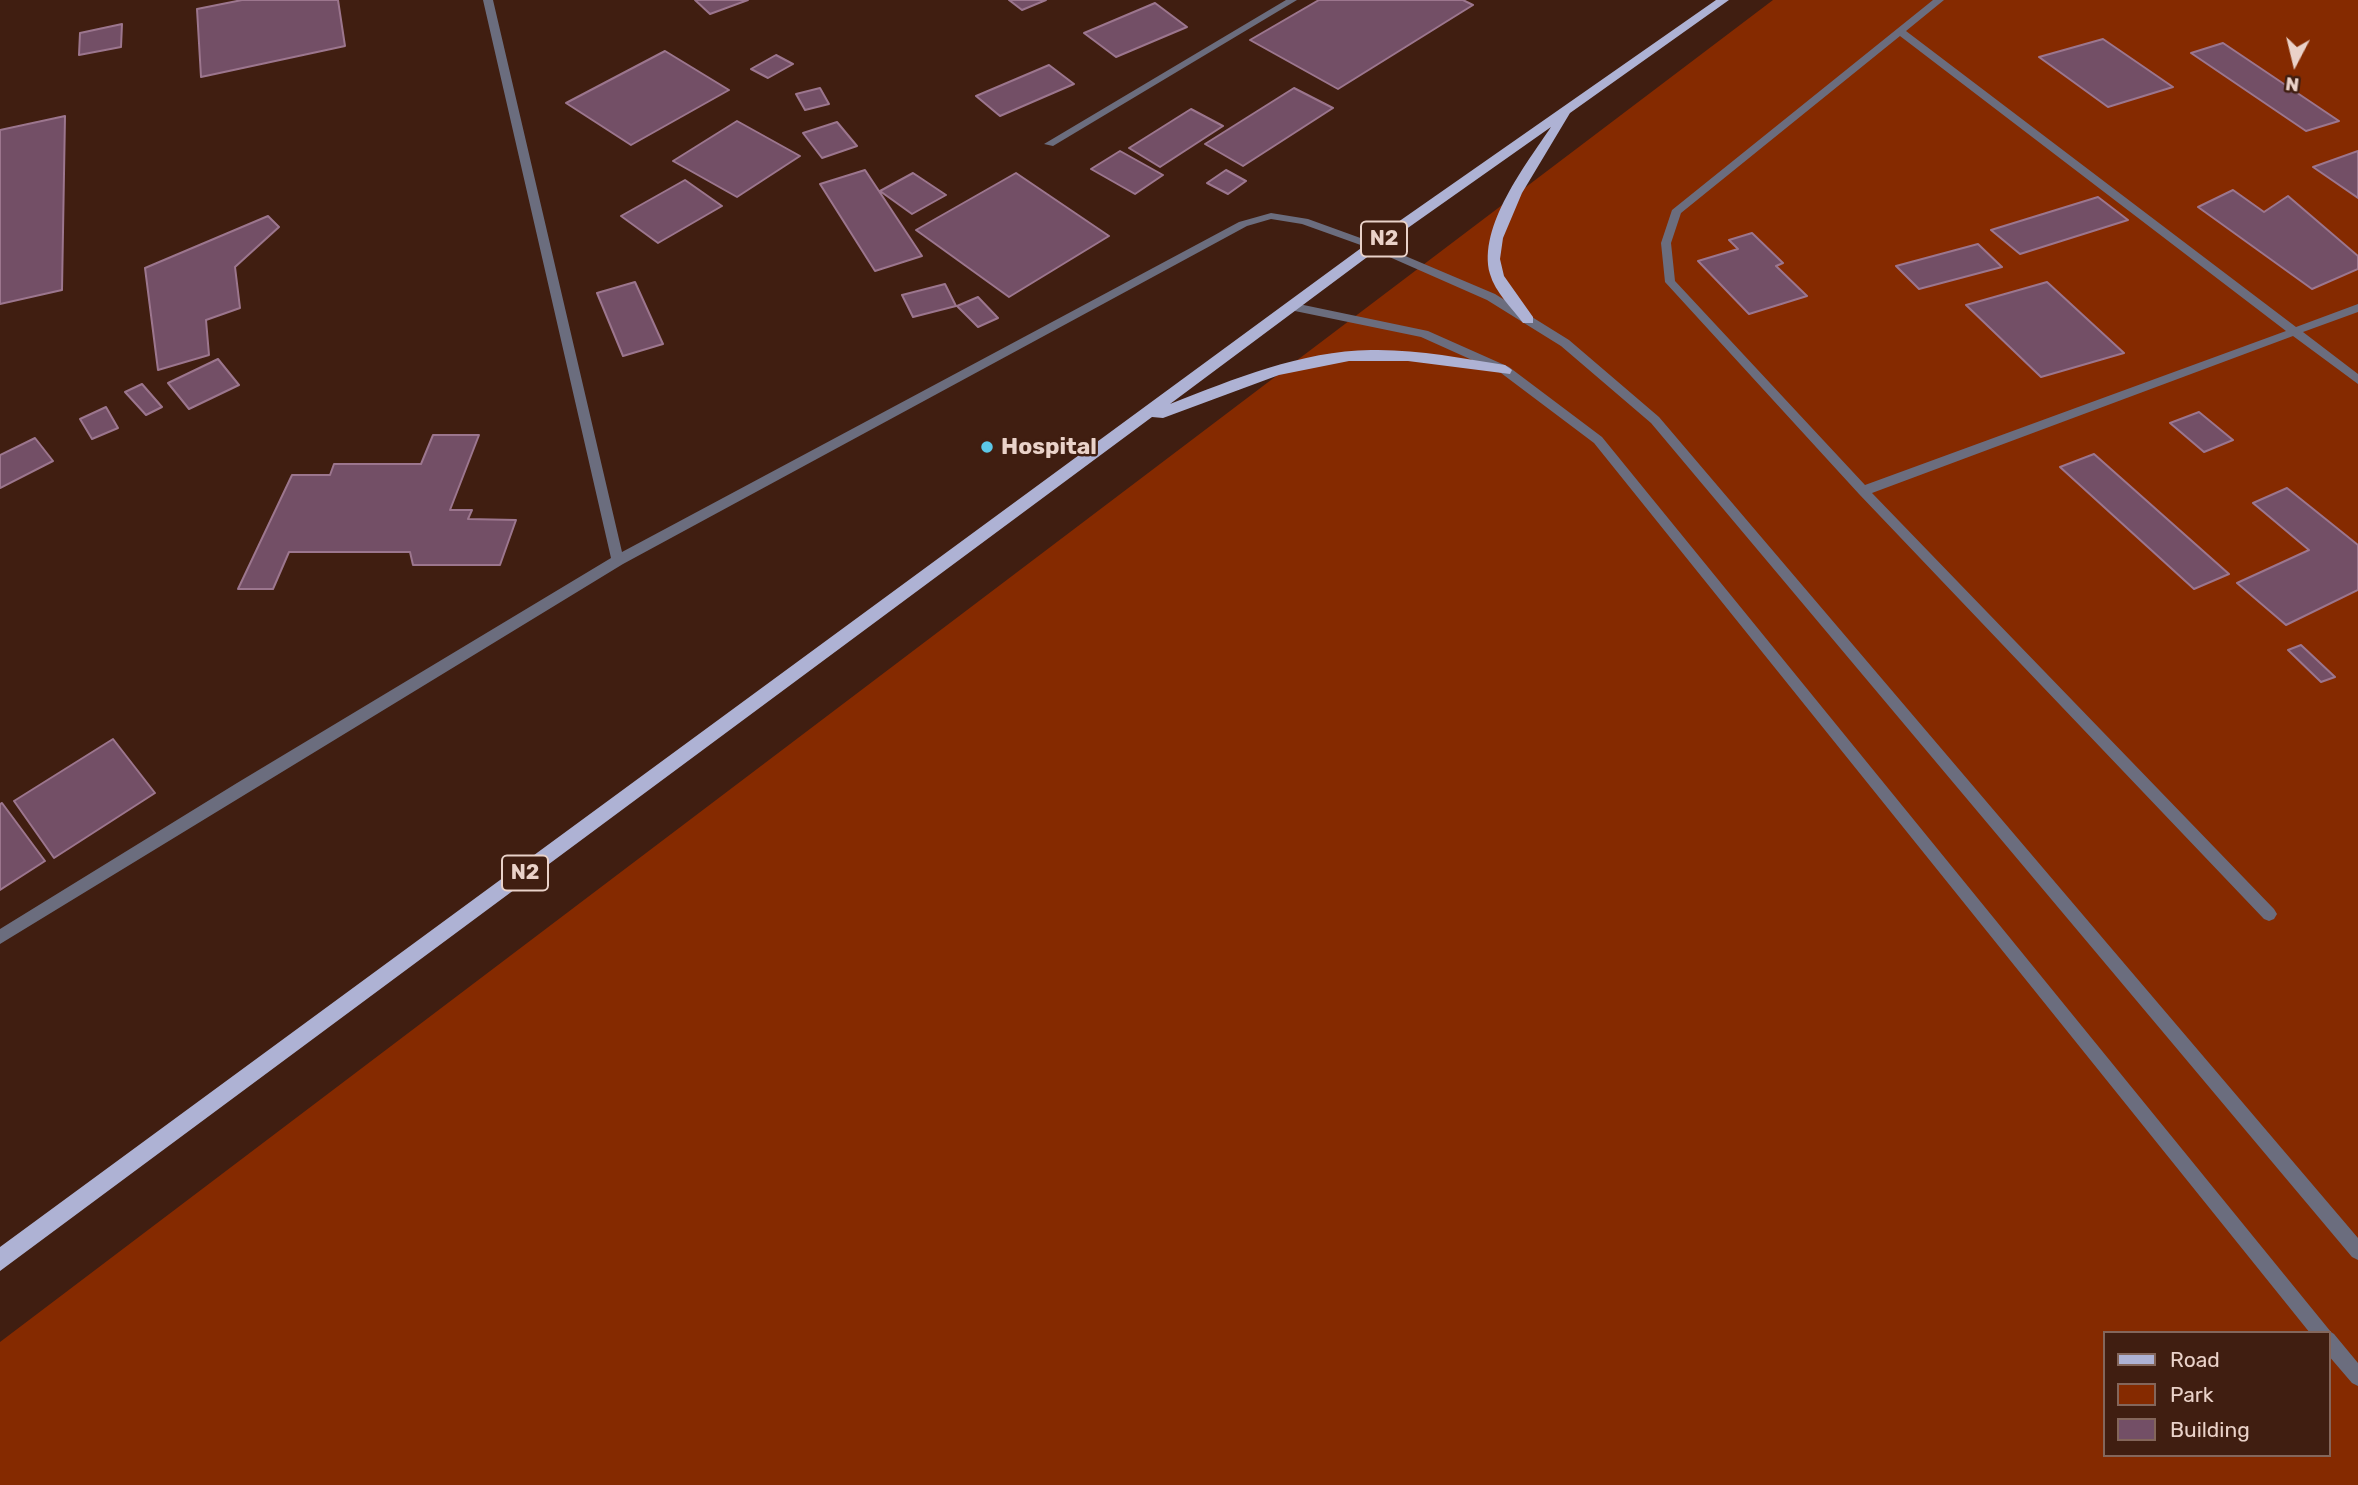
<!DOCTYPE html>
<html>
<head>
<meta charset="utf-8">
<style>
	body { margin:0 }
	#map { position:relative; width:2358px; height:1485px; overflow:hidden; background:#401e11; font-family:Rubik,sans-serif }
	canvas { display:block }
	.legend { position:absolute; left:2103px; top:1331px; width:228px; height:126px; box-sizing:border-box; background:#401e11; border:2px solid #84665b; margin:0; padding:9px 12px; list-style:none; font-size:21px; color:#ead2c9 }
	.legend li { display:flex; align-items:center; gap:14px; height:35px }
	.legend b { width:35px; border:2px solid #84665b }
	.north { position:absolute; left:2260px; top:28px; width:70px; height:70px; -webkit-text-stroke:5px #401e11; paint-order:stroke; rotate:187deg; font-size:19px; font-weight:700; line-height:28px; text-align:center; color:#ead2c9 }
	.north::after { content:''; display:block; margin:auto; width:24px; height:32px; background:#ead2c9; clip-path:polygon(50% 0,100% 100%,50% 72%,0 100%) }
</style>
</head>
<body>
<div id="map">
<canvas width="2358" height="1485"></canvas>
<ul class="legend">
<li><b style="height:9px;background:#aeb2d4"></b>Road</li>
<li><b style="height:19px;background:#852a00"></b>Park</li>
<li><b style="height:19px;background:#734f66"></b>Building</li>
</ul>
<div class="north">N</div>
</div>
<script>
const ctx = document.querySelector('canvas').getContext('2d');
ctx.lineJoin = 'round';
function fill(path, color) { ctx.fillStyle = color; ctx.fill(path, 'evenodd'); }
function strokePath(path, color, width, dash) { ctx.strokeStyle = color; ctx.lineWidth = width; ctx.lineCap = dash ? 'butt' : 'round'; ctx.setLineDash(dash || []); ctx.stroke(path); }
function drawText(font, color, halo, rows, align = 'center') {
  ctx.font = font + ' Rubik,sans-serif'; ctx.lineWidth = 5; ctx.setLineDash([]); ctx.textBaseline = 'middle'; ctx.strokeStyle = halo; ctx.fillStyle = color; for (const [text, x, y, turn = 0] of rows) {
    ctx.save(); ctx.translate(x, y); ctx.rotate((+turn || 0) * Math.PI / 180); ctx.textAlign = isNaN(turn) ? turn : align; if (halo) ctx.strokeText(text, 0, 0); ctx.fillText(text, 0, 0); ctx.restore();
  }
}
const green = new Path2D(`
	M1773 0H2358V1485H0V1342ZM2104 1333H2328V1455H2104Z`);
const building = new Path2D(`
	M242 0H338L345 46 201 77 197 9Z
	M695 0H748L710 14Z
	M1009 0H1046L1022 10Z
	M1319 0H1463L1473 5 1338 89 1250 40Z
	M1155 3 1187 27 1116 57 1084 33Z
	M122 24 121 47 79 55 80 33Z
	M2103 39 2173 87 2108 107 2039 57Z
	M2223 43 2339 121 2306 131 2191 53Z
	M665 51 729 90 631 145 566 103Z
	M776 55 793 64 768 78 751 69Z
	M1049 65 1074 84 1000 116 976 96Z
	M820 88 829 104 805 110 796 94Z
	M1294 88 1333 108 1243 166 1205 144Z
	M1191 109 1223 126 1160 167 1129 148Z
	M65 116 62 290 0 304V130Z
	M737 121 800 156 737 197 673 161Z
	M837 122 857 146 822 158 803 133Z
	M1120 151 1163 175 1135 194 1091 169Z
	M2358 151V198L2313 167Z
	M865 170 922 256 875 271 820 184Z
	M1226 170 1246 181 1228 194 1207 183Z
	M913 173 946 195 912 214 880 191Z
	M1016 173 1109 236 1009 297 916 230Z
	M685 180 722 206 658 243 621 216Z
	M2233 190 2264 212 2288 196 2358 256V269L2312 289 2198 207Z
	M2098 197 2128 220 2020 254 1991 230Z
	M268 216 279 227 235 267 240 308 206 320 209 355 158 370 145 268Z
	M1752 233 1783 263 1776 266 1807 296 1749 314 1698 261 1738 249 1729 240Z
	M1978 244 2002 267 1919 289 1896 266Z
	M635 282 663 344 623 356 597 293Z
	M2047 282 2124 353 2041 377 1966 305Z
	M945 284 956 306 913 317 902 295Z
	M978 297 998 318 978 327 957 306Z
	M218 359 239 385 189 409 168 383Z
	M142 384 162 407 146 415 125 392Z
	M106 407 118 428 92 439 80 419Z
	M2199 412 2233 440 2204 452 2170 423Z
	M433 435H479L450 510H472L468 519 516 520 500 565H413L410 552H289L273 589H238L292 475H330L334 464H421Z
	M35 438 53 461 0 488V455Z
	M2094 454 2229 574 2194 589 2060 467Z
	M2287 488 2358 545V590L2286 625 2237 583 2309 550 2253 503Z
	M2301 645 2335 677 2321 682 2288 650Z
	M113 739 155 793 54 858 14 801Z
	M2 803 45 861 0 890V804Z`);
const street = new Path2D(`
	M483 0H493L622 552 1239 222 1271 213 1308 219 1377 244 1495 294 1569 340 1659 417 2358 1238V1260L2352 1257 1651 423 1561 346 1487 300 1369 248 1302 224 1271 219 1247 226 623 564 0 944V929L237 783 611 558Z
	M1286 0H1297L1053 146 1044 144Z
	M1933 0H1944L1906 31 2296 327 2358 304V312L2303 332 2358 374V384L2293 336 1872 493 2274 909 2277 914 2274 919 2269 921 2264 919 1859 494 1665 282 1661 243 1672 210ZM1900 36 2286 331 1865 485 1675 281 1671 243 1681 213Z
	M1294 303 1428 331 1509 367 1602 437 2331 1332 2334 1334 2358 1363V1386L2352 1383 2328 1355V1333H2310L1594 443 1501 373 1421 337 1290 310V304Z`);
const primary = new Path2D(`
	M1716 0H1729L1570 113 1522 193 1503 238 1500 259 1504 276 1533 317V323H1523C1512 308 1495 292 1490 274 1477 227 1527 163 1551 127L1378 249 1170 404C1234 379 1301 351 1371 350 1416 349 1461 358 1505 365L1512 370 1510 374 1408 361H1349L1279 375 1163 418 1152 417 0 1271V1247L1368 243Z`);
const markers = [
	[987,447,7,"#5cc7e7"]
];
const shields = [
	[1384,239,46],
	[525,873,46]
];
const shieldNames = [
	["N2",1384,239],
	["N2",525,873]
];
const poiNames = [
	["Hospital",1001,447]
];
fill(green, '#852a00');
fill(building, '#734f66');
strokePath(building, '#9c768e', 2);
fill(street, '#6b6d7e');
fill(primary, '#aeb2d4');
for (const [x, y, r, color] of markers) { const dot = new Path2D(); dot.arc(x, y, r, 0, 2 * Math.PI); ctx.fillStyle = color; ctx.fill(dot); strokePath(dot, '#401e11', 2.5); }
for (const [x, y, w] of shields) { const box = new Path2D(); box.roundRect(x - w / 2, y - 17.5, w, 35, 5); ctx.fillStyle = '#401e11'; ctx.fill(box); strokePath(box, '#ead2c9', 2); }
drawText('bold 21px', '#ead2c9', null, shieldNames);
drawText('bold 23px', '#ead2c9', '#401e11', poiNames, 'left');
</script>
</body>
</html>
